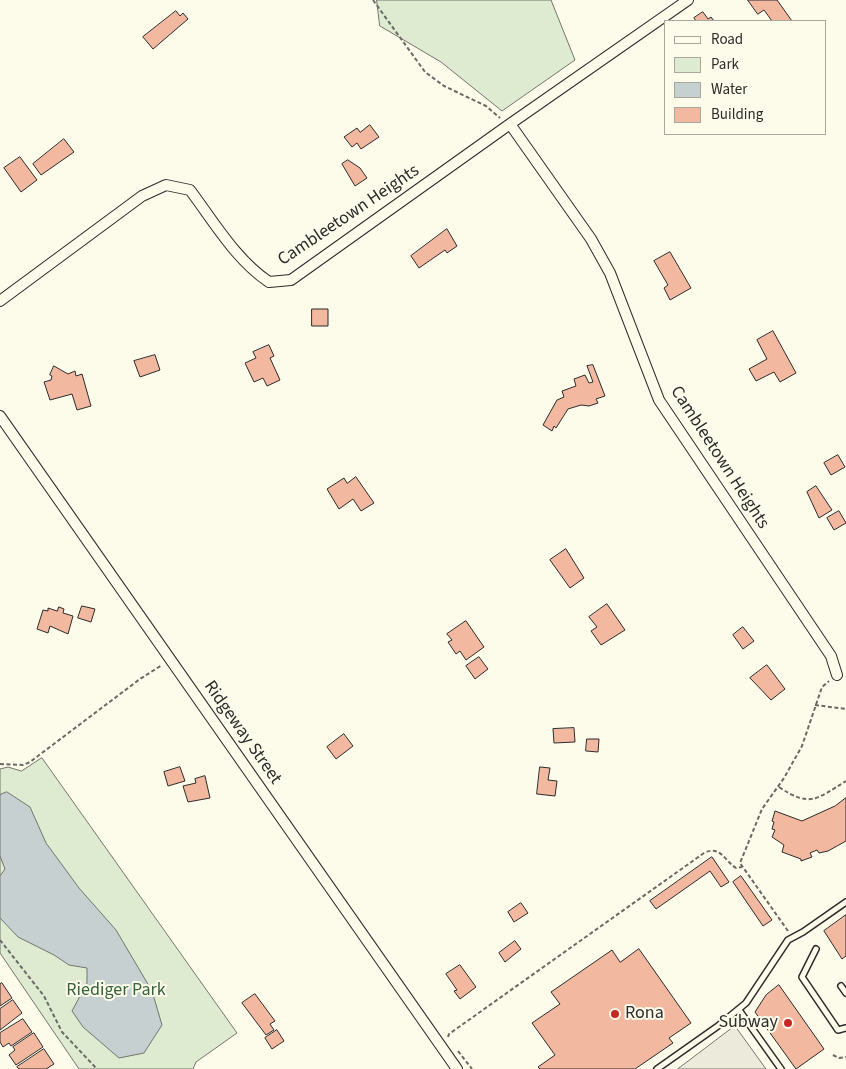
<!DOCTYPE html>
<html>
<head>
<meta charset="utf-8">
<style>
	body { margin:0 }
	#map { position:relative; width:846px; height:1069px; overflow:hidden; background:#fdfbea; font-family:"Source Sans 3",sans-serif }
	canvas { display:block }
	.legend { position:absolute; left:664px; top:20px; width:162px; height:115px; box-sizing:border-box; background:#fdfbea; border:1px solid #a9a89e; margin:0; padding:6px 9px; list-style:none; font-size:15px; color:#2b2b2b }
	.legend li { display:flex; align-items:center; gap:10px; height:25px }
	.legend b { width:25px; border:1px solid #a9a89e }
</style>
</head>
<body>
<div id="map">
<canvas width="846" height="1069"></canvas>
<ul class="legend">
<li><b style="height:6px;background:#fdfbea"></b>Road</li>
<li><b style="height:14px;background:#deebd1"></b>Park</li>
<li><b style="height:14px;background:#c7d0d0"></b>Water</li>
<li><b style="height:14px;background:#f2b8a0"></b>Building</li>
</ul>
</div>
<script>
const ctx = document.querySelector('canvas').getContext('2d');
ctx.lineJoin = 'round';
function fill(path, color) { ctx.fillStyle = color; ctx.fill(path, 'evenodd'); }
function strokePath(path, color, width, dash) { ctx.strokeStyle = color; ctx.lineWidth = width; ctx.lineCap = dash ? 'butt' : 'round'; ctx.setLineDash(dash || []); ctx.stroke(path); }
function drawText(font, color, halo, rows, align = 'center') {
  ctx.font = font + ' "Source Sans 3",sans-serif'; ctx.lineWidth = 4; ctx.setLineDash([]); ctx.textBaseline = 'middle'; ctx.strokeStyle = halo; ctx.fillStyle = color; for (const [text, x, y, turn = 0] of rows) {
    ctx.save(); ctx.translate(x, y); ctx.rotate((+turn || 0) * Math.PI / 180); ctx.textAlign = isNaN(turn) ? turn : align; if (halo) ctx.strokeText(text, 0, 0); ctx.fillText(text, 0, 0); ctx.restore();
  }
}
const green = new Path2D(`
	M377 0H551L575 60 502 111 441 62 380 26Z
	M42 758 237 1033 196 1062 193 1069H79L0 953V769L8 767 21 771Z`);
const parking = new Path2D(`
	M735 1026 766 1069H678Z`);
const water = new Path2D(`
	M7 792 30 807 46 843 79 888 116 930 152 991 162 1025 144 1053 119 1058 83 1027 72 1011 87 983V968L69 965 54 955 18 937 0 918V876L5 869 0 856V795Z`);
const building = new Path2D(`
	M748 0H777L792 21H772L764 10 758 14Z
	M176 11 180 16 183 13 188 19 153 49 143 37Z
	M703 12 708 19 711 17 714 21H696L694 18Z
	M370 125 379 137 361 149 357 143 352 147 344 137 357 128 360 132Z
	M64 139 74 152 41 175 33 164Z
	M20 157 37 180 21 192 4 168Z
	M348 160 360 168 367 178 355 186 342 164Z
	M447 229 457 246 447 253 445 250 419 268 411 256Z
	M670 252 691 288 670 300 664 288 668 285 654 261Z
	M312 309H328V326H312Z
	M773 331 796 373 780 382 774 372 756 381 749 369 767 359 757 340Z
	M269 345 274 356 270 358 280 380 267 386 263 378 254 382 245 363 256 358 253 352Z
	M155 355 160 370 140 377 134 361Z
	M593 365 605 396 596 399 598 403 589 406 581 405 568 409 556 428 554 426 552 431 543 425 557 400 564 397 562 391 576 386 574 379 585 375 589 383 593 382 587 366Z
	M54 366 68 374 75 371 76 376 82 374 91 406 77 410 72 394 50 400 44 382 51 380 52 376 50 375Z
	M838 455 845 467 831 475 824 463Z
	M356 477 374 503 361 511 353 499 339 509 327 489 344 478 347 483Z
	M816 486 832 510 819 518 807 492Z
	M839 511 846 523 834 530 827 518Z
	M566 549 584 578 570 588 550 560Z
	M607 604 625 630 601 645 591 631 597 627 589 617Z
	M82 606 95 609 91 622 78 618Z
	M59 607 64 609 63 613 73 616 68 634 50 626 48 633 37 629 43 610 48 611V608L57 611Z
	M466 621 484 647 466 660 460 651 456 654 448 642 452 640 447 634Z
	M743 627 754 641 743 649 733 635Z
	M479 657 488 669 475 679 466 666Z
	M767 665 785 689 771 700 750 678Z
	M574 728 575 742 554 743 553 729Z
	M344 734 353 746 336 759 327 747Z
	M587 739H599L598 752 586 751Z
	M180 767 185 781 168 786 164 772Z
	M540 767 550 768 548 780 557 781 555 796 537 794Z
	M205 776 210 798 188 802 183 786 196 783 195 779Z
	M846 798V841L828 851 819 853 817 850 810 853 812 857 801 861V859L782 852 784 845 772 837 775 830 772 829 774 822 772 821 775 811 802 821 835 806Z
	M712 857 729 882 721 887 710 871 656 909 650 901Z
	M741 876 772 920 763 926 733 882Z
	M521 903 528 913 514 922 508 912Z
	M846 915V956L842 959 824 931Z
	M515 941 521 949 505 962 499 953Z
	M639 949 691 1023 669 1038 673 1043 635 1069H540L538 1067 555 1055 532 1023 560 1004 551 992 612 950 620 962Z
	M460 965 476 987 460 999 454 991 457 990 446 974Z
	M2 983 12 998 0 1006V984Z
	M779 985 824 1049 796 1069 755 1012 766 995Z
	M255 994 275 1021 270 1024 274 1030 266 1035 242 1003Z
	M13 1000 22 1013 0 1030V1009Z
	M23 1019 32 1032 11 1046 9 1043 3 1047 0 1042V1033Z
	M277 1030 284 1041 272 1049 265 1038Z
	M34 1033 43 1047 16 1065 9 1055 15 1050 13 1047Z
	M44 1049 54 1064 46 1069H19L17 1067Z`);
const path = new Path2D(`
	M373 0 425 72 444 86 486 106 500 118
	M815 705 846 709
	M0 764 23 765 30 762 140 679 162 665
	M779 787C810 808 817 799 846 781
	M788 931 740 863 762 809 784 778 802 746 822 687 829 681
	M0 940 44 996 62 1032 97 1069
	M448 1037 449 1034 704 853C720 845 724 860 736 868L742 867
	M458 1051 472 1069
	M833 1055 839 1058 846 1057`);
const lane = new Path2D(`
	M816 949 802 977 838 1030 846 1028
	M841 986 846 993
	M739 1010 781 1069
	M657 1069 718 1026 746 1003 788 940 803 932 846 902`);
const street = new Path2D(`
	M688 0 510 124 591 239 610 273 659 400 831 656 837 675
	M0 301 142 196 166 185 190 190C214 222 236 260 269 282L291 280 510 124
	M0 416 457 1069`);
const markers = [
	[615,1014,5,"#c62828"],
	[788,1023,5,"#c62828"]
];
const streetNames = [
	["Cambleetown Heights",349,216,-34],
	["Cambleetown Heights",719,458,57],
	["Ridgeway Street",242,733,55]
];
const parkNames = [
	["Riediger Park",116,991]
];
const poiNames = [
	["Rona",625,1014],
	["Subway",778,1023,"right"]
];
fill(green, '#deebd1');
strokePath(green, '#74746e', 1);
fill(parking, '#eceadb');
strokePath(parking, '#74746e', 1);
fill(water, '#c7d0d0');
strokePath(water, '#74746e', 1);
fill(building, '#f2b8a0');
strokePath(building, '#2b2b2b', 1);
strokePath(lane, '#2b2b2b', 8);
strokePath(street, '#2b2b2b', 12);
strokePath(path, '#6a6964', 2, [4, 2.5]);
strokePath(lane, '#fdfbea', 5);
strokePath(street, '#fdfbea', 10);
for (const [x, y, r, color] of markers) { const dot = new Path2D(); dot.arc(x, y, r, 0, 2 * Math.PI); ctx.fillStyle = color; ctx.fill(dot); strokePath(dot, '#fdfbea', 2); }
drawText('18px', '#2b2b2b', '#fdfbea', streetNames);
drawText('18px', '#34623c', '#fdfbea', parkNames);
drawText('18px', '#2b2b2b', '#fdfbea', poiNames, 'left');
</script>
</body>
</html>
